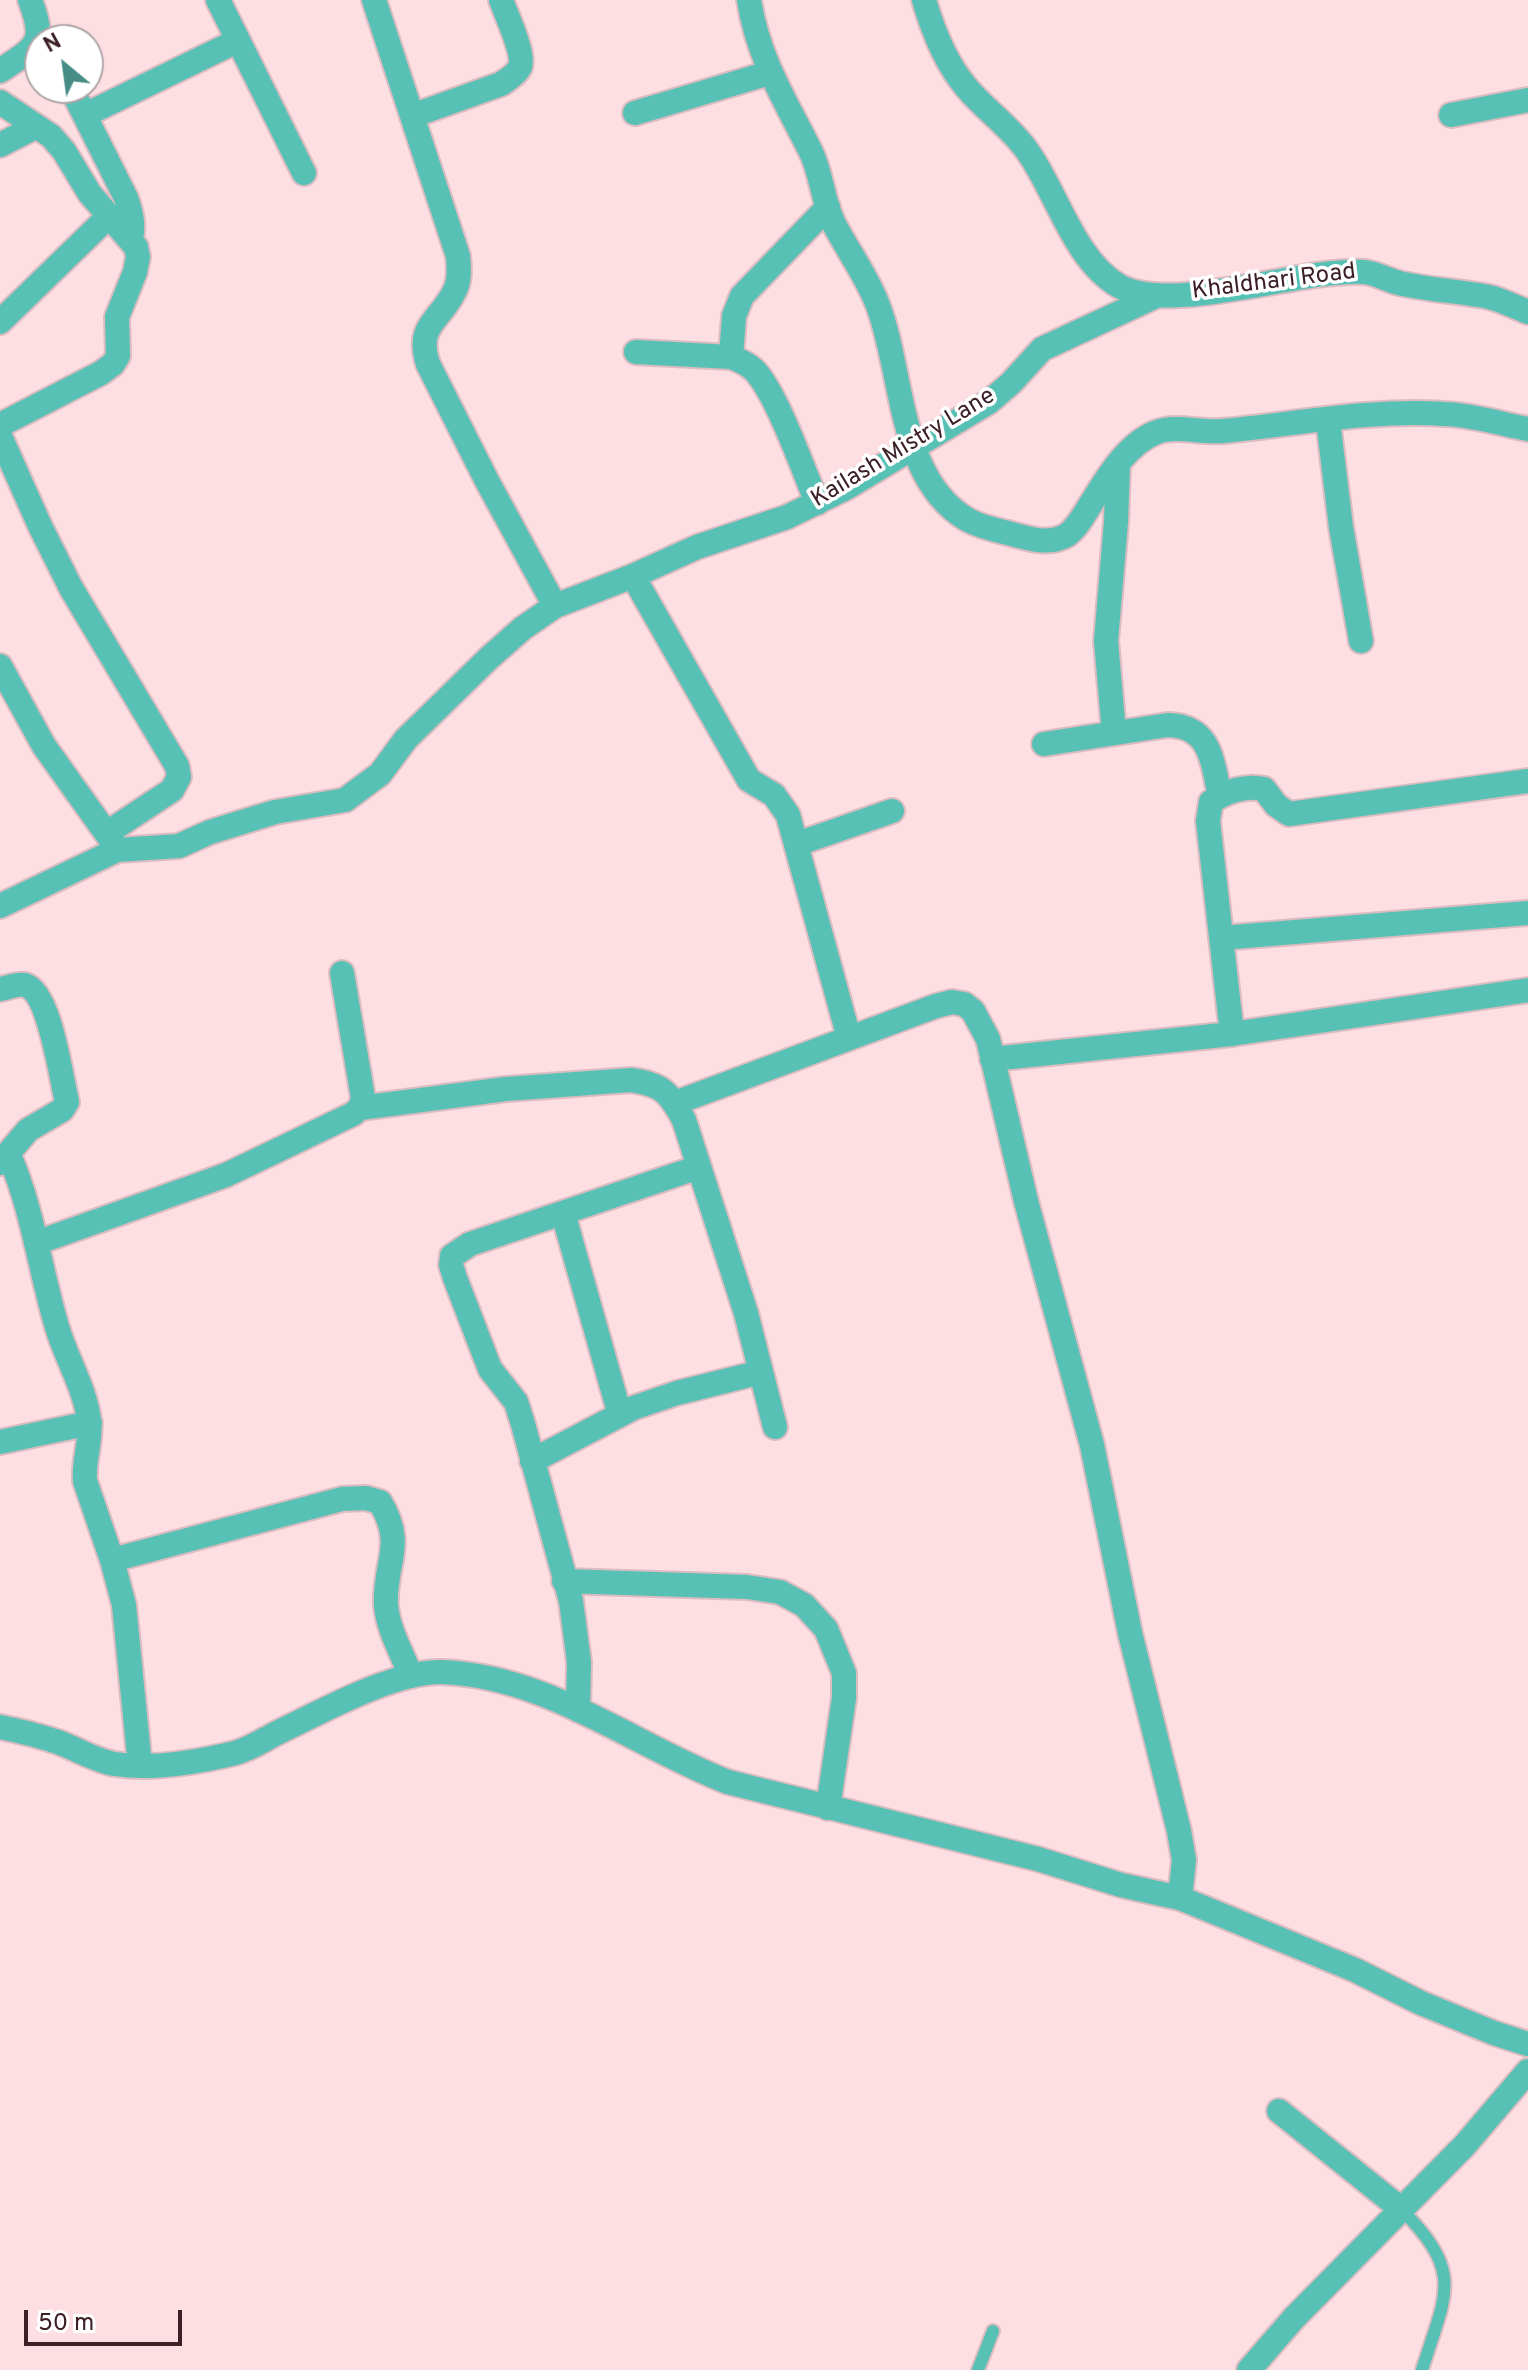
<!DOCTYPE html>
<html>
<head>
<meta charset="utf-8">
<style>
	body { margin:0 }
	#map { position:relative; width:1528px; height:2370px; overflow:hidden; background:#fddee3; font-family:Overpass,sans-serif }
	canvas { display:block }
	.north { position:absolute; left:24px; top:24px; width:80px; height:80px; box-sizing:border-box; background:#fff; border:2px solid #b1a6a8; border-radius:50%; rotate:331deg; font-size:22px; font-weight:700; line-height:32px; text-align:center; color:#3c2026 }
	.north::after { content:''; display:block; margin:auto; width:28px; height:36px; background:#478d86; clip-path:polygon(50% 0,100% 100%,50% 72%,0 100%) }
	.scale { position:absolute; left:24px; top:2310px; width:158px; height:36px; box-sizing:border-box; border:4px solid #3c2026; border-top:0; padding-left:10px; font-size:24px; line-height:28px; white-space:nowrap; color:#3c2026; -webkit-text-stroke:6px #fff; paint-order:stroke }
</style>
</head>
<body>
<div id="map">
<canvas width="1528" height="2370"></canvas>
<div class="north">N</div>
<div class="scale">50 m</div>
</div>
<script>
const ctx = document.querySelector('canvas').getContext('2d');
ctx.lineJoin = 'round';
function strokePath(path, color, width, dash) { ctx.strokeStyle = color; ctx.lineWidth = width; ctx.lineCap = dash ? 'butt' : 'round'; ctx.setLineDash(dash || []); ctx.stroke(path); }
function drawText(font, color, halo, rows, align = 'center') {
  ctx.font = font + ' Overpass,sans-serif'; ctx.lineWidth = 7; ctx.setLineDash([]); ctx.textBaseline = 'middle'; ctx.strokeStyle = halo; ctx.fillStyle = color; for (const [text, x, y, turn = 0] of rows) {
    ctx.save(); ctx.translate(x, y); ctx.rotate((+turn || 0) * Math.PI / 180); ctx.textAlign = isNaN(turn) ? turn : align; if (halo) ctx.strokeText(text, 0, 0); ctx.fillText(text, 0, 0); ctx.restore();
  }
}
const service = new Path2D(`
	M1401 2209C1465 2273 1446 2293 1422 2370
	M978 2370 993 2331`);
const minor = new Path2D(`
	M218 0 304 173
	M374 0 458 256C459 267 460 278 456 288 442 321 415 323 428 364L487 481 555 606
	M749 0C758 58 784 98 810 150 822 173 822 200 834 224 848 251 866 275 877 303 904 371 897 479 968 520 981 527 995 530 1008 533 1026 538 1049 546 1067 535 1078 527 1085 513 1092 502 1108 476 1128 443 1157 432 1177 425 1201 433 1223 431 1296 424 1372 409 1445 414 1473 415 1501 424 1528 429
	M924 0C933 31 945 62 966 87 985 110 1011 127 1028 152 1057 193 1074 260 1119 286 1173 315 1301 268 1364 272 1376 273 1387 280 1399 283 1428 290 1459 291 1489 297 1502 300 1515 307 1528 312
	M0 71C36 46 47 45 30 0
	M71 88 126 198C131 212 134 224 131 239
	M0 102 51 136 64 151 90 194 136 247 138 257 135 272 117 317 118 356 113 364 101 373 0 425
	M635 113 769 73
	M85 115 237 41
	M1451 115 1528 100
	M412 116 501 84C507 80 516 75 520 67 525 54 506 14 501 0
	M0 145 35 127
	M0 322 109 216
	M636 352 731 357C739 360 746 363 753 369 775 389 804 471 817 503
	M731 357 734 316 742 296 828 207
	M1328 421 1341 527 1361 641
	M0 436 40 526 71 588 177 766 179 777 172 790 107 833
	M633 576 749 780 774 795 788 815 849 1038
	M0 666 44 746 114 844
	M1114 733 1106 641 1116 522 1118 466
	M1044 744 1168 725C1211 726 1212 761 1220 796
	M797 844 892 811
	M0 906 117 850 179 846 210 832 275 812 345 800 380 774 406 739 489 658 523 628 555 606 633 576 697 547 787 517 846 488 989 402 1011 383 1042 349 1158 295
	M1221 938 1528 913
	M0 989C8 988 17 983 25 985 50 992 61 1078 67 1102L62 1110 28 1130 0 1163
	M1232 1034 1208 821 1211 802C1226 791 1246 785 1264 789L1276 805 1289 814 1528 781
	M992 1059 1232 1034 1528 990
	M675 1103 936 1006 952 1002 964 1004 973 1011 988 1039 1026 1201 1092 1445 1130 1633 1179 1831 1184 1860 1180 1898
	M360 1108 506 1089 631 1080C662 1084 670 1093 684 1120L746 1313 775 1427
	M9 1155C33 1210 40 1270 57 1327 66 1358 85 1388 89 1420 92 1441 83 1460 85 1481L112 1560 124 1605 140 1766
	M563 1213 620 1415
	M36 1243 226 1175 353 1114 360 1108 363 1098 342 973
	M0 1442 90 1423
	M532 1461 633 1408 677 1393 761 1372
	M112 1560 342 1499 366 1498 380 1502C406 1545 384 1562 386 1605 388 1630 402 1653 411 1676
	M564 1581 747 1587 780 1592 804 1605 826 1629 844 1673V1698L828 1808
	M578 1710 579 1662 571 1601 523 1424 516 1402 490 1369 455 1278 451 1265 452 1256 470 1244 699 1167
	M0 1727C20 1731 40 1736 58 1742 77 1749 96 1761 115 1764 152 1770 198 1762 235 1753 250 1749 265 1739 279 1732 323 1711 394 1671 442 1672 548 1676 633 1745 728 1782L1038 1859 1121 1885 1180 1898 1355 1970 1421 2003 1494 2033 1528 2044
	M1279 2111 1401 2209
	M1249 2370 1294 2318 1465 2145 1528 2071`);
const streetNames = [
	["Khaldhari Road",1274,283,-7],
	["Kailash Mistry Lane",904,449,-31]
];
strokePath(service, '#dabcc1', 16);
strokePath(minor, '#dabcc1', 28);
strokePath(service, '#57c1b6', 12);
strokePath(minor, '#57c1b6', 24);
drawText('24px', '#3c2026', '#fff', streetNames);
</script>
</body>
</html>
